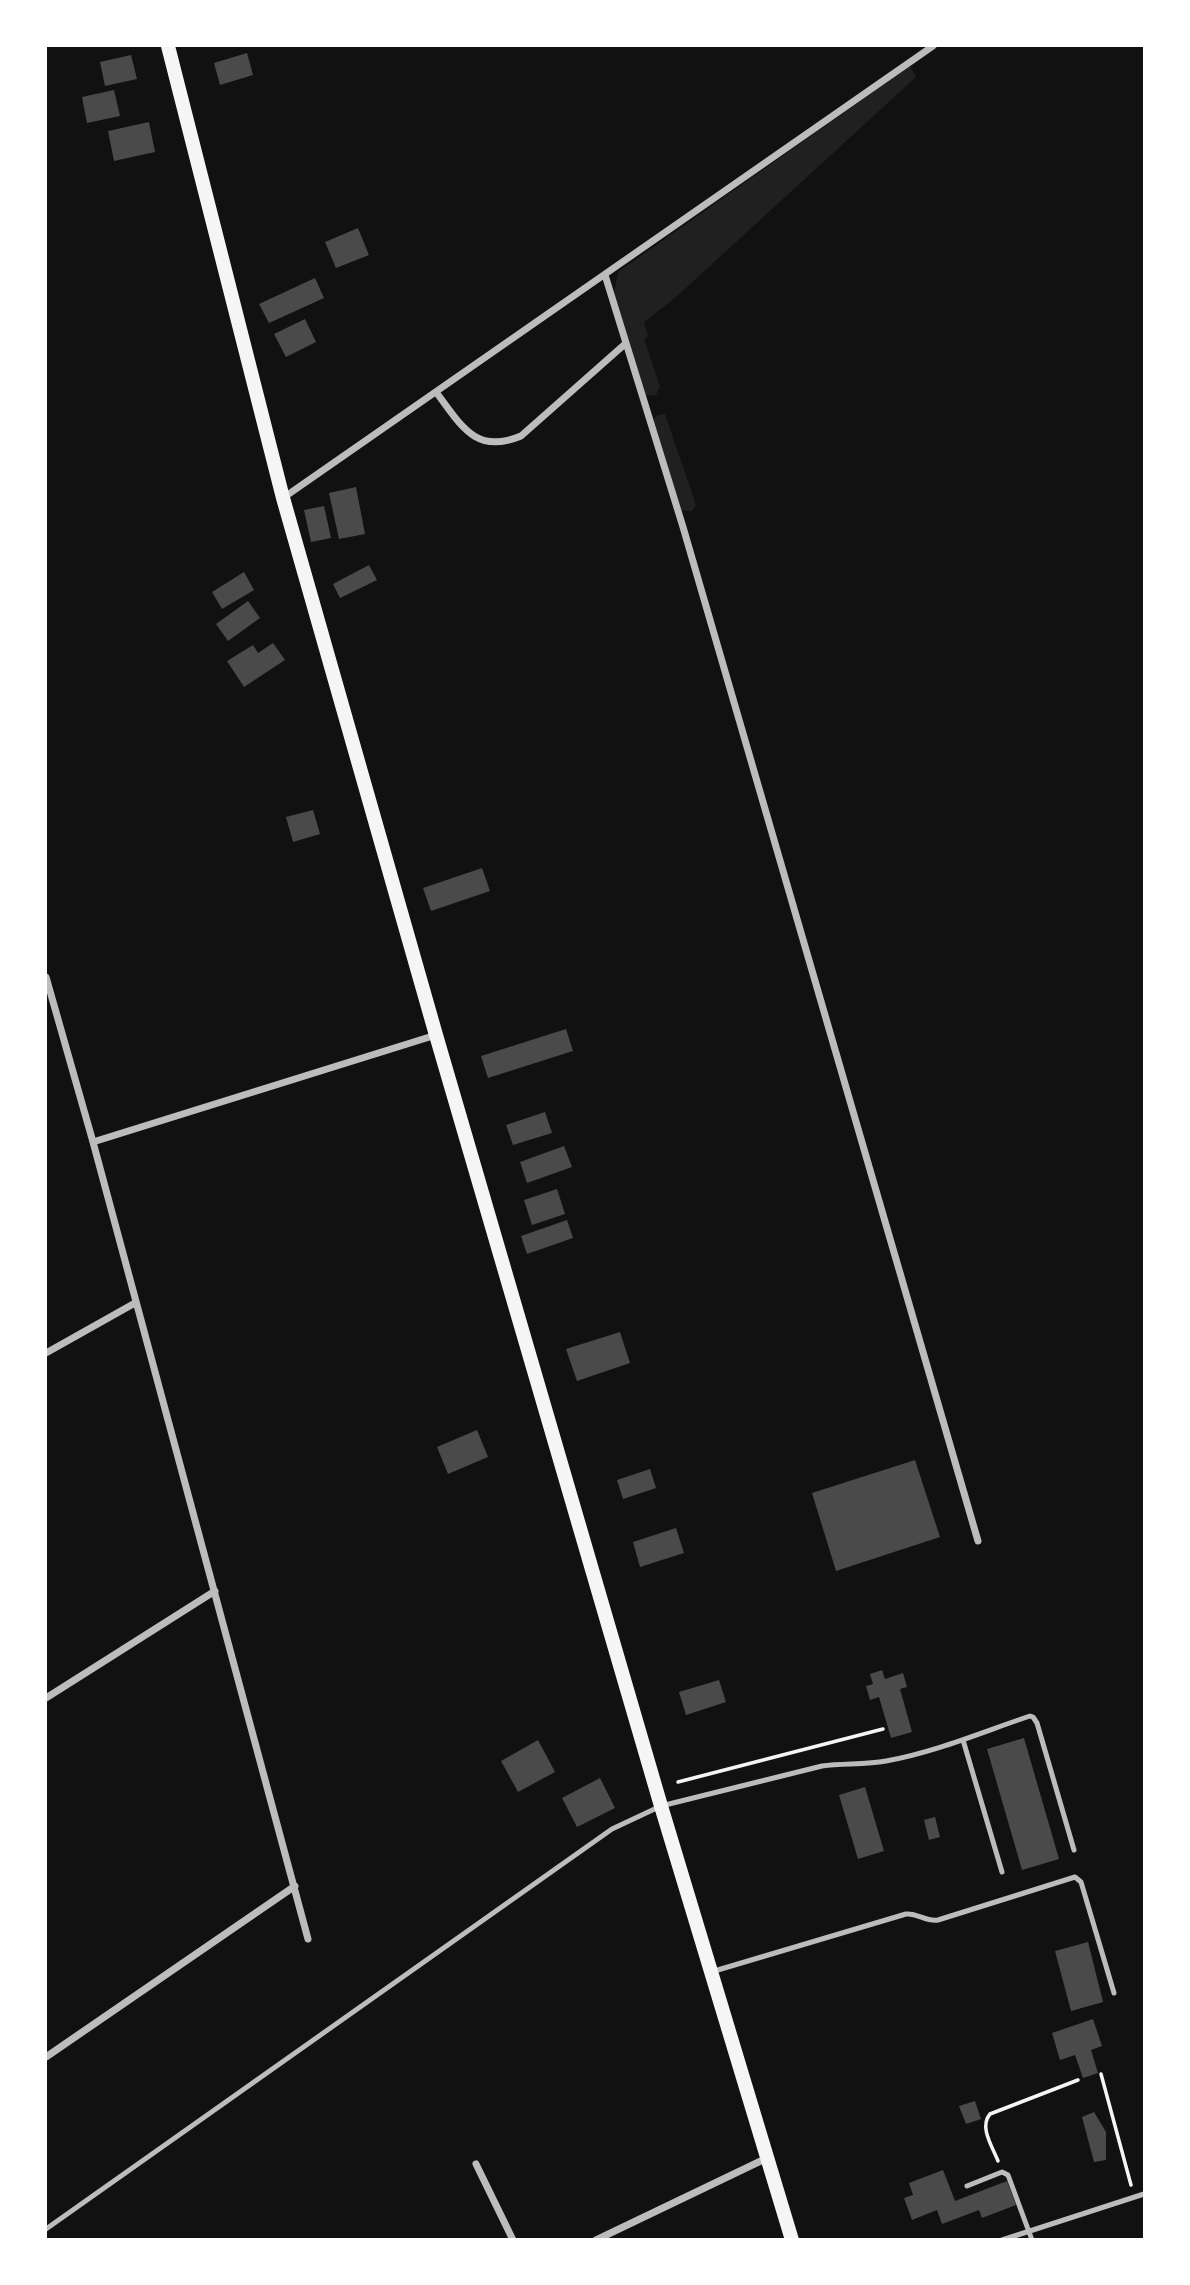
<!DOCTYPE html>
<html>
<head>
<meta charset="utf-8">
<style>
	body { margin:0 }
	#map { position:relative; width:1190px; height:2285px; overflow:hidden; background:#111; font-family:Karla,sans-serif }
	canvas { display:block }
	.frame { position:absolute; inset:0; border:47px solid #fff; pointer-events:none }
</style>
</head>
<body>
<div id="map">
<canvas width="1190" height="2285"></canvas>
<div class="frame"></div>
</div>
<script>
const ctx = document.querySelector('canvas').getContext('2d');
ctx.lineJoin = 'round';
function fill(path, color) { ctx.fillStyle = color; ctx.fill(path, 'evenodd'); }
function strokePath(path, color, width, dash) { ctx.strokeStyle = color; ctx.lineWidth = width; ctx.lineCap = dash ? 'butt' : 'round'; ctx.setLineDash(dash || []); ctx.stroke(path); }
const green = new Path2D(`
	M910 66 916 77 675 298 644 322 648 336 644 339 660 387 656 395 643 396 612 307 618 272Z
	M665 414 696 505 692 511 681 510 652 422 658 415Z`);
const building = new Path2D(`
	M247 53 253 75 220 85 214 63Z
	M131 55 137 79 105 86 100 62Z
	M114 90 120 116 87 123 82 97Z
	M149 122 155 152 114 161 108 131Z
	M358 228 369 255 336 268 325 242Z
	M315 278 324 298 269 323 259 304Z
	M305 319 316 342 286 357 274 334Z
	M356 487 365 534 339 539 329 493Z
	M324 506 331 538 311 542 304 510Z
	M369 565 377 580 340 598 333 584Z
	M244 572 254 590 222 609 212 592Z
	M248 601 260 618 228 641 216 624Z
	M273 643 285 660 244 687 227 661 253 645 258 653Z
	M313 810 320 834 293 842 286 817Z
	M482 868 490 891 431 911 423 888Z
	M566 1029 573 1051 488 1078 481 1056Z
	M545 1112 552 1133 513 1145 506 1125Z
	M564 1146 572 1167 527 1183 520 1162Z
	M557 1189 565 1214 532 1225 524 1200Z
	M567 1220 573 1238 527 1254 521 1236Z
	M620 1332 630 1363 577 1381 566 1349Z
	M477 1430 488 1457 448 1474 437 1447Z
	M915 1460 940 1537 836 1571 812 1493Z
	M650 1469 656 1488 623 1499 617 1480Z
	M676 1528 684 1553 640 1567 633 1542Z
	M882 1670 885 1679 903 1673 907 1687 900 1689 912 1732 891 1738 879 1697 870 1700 866 1686 873 1684 870 1674Z
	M719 1680 726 1702 686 1715 679 1692Z
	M1024 1738 1059 1859 1022 1870 987 1749Z
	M538 1740 555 1772 518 1792 501 1761Z
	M600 1778 615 1808 577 1827 562 1798Z
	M865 1787 884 1851 858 1859 839 1795Z
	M935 1817 940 1837 929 1840 924 1820Z
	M1088 1942 1103 2002 1071 2011 1055 1951Z
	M1093 2019 1102 2046 1091 2050 1098 2073 1083 2078 1075 2055 1060 2060 1052 2033Z
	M975 2101 981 2119 966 2124 959 2106Z
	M1094 2112 1106 2132V2160L1094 2162 1082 2117Z
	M943 2170 955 2201 1007 2181 1016 2205 982 2218 979 2210 942 2224 937 2210 912 2220 904 2198 913 2195 909 2183Z`);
const path = new Path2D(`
	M678 1782 883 1729
	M1101 2074 1131 2185
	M998 2161C992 2146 979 2127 990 2114L1078 2080`);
const service = new Path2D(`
	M963 1740 1002 1872
	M711 1972 906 1914C918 1913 926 1922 938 1920L1075 1877 1081 1882 1114 1993
	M967 2186 1002 2172 1008 2175 1032 2240
	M46 2229 612 1829 661 1806 822 1766C843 1763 865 1765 886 1761 936 1752 982 1732 1030 1716L1033 1717 1037 1723 1074 1850
	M1002 2240 1144 2194`);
const minor = new Path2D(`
	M605 275 683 527 978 1541
	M436 392C461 425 475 455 521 436L625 344
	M283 498 933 46
	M46 977 93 1142 308 1939
	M93 1142 436 1035
	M46 1353 135 1303
	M46 1698 215 1591
	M46 2057 295 1886
	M476 2164 513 2240
	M596 2240 767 2158`);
const secondary = new Path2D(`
	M168 46 283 498 436 1035 661 1806 792 2240`);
fill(green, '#202020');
fill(building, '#4a4a4a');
strokePath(path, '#f5f5f5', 3.5);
strokePath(service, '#bcbcbc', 5);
strokePath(minor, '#bcbcbc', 7);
strokePath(secondary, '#f5f5f5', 14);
</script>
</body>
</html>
